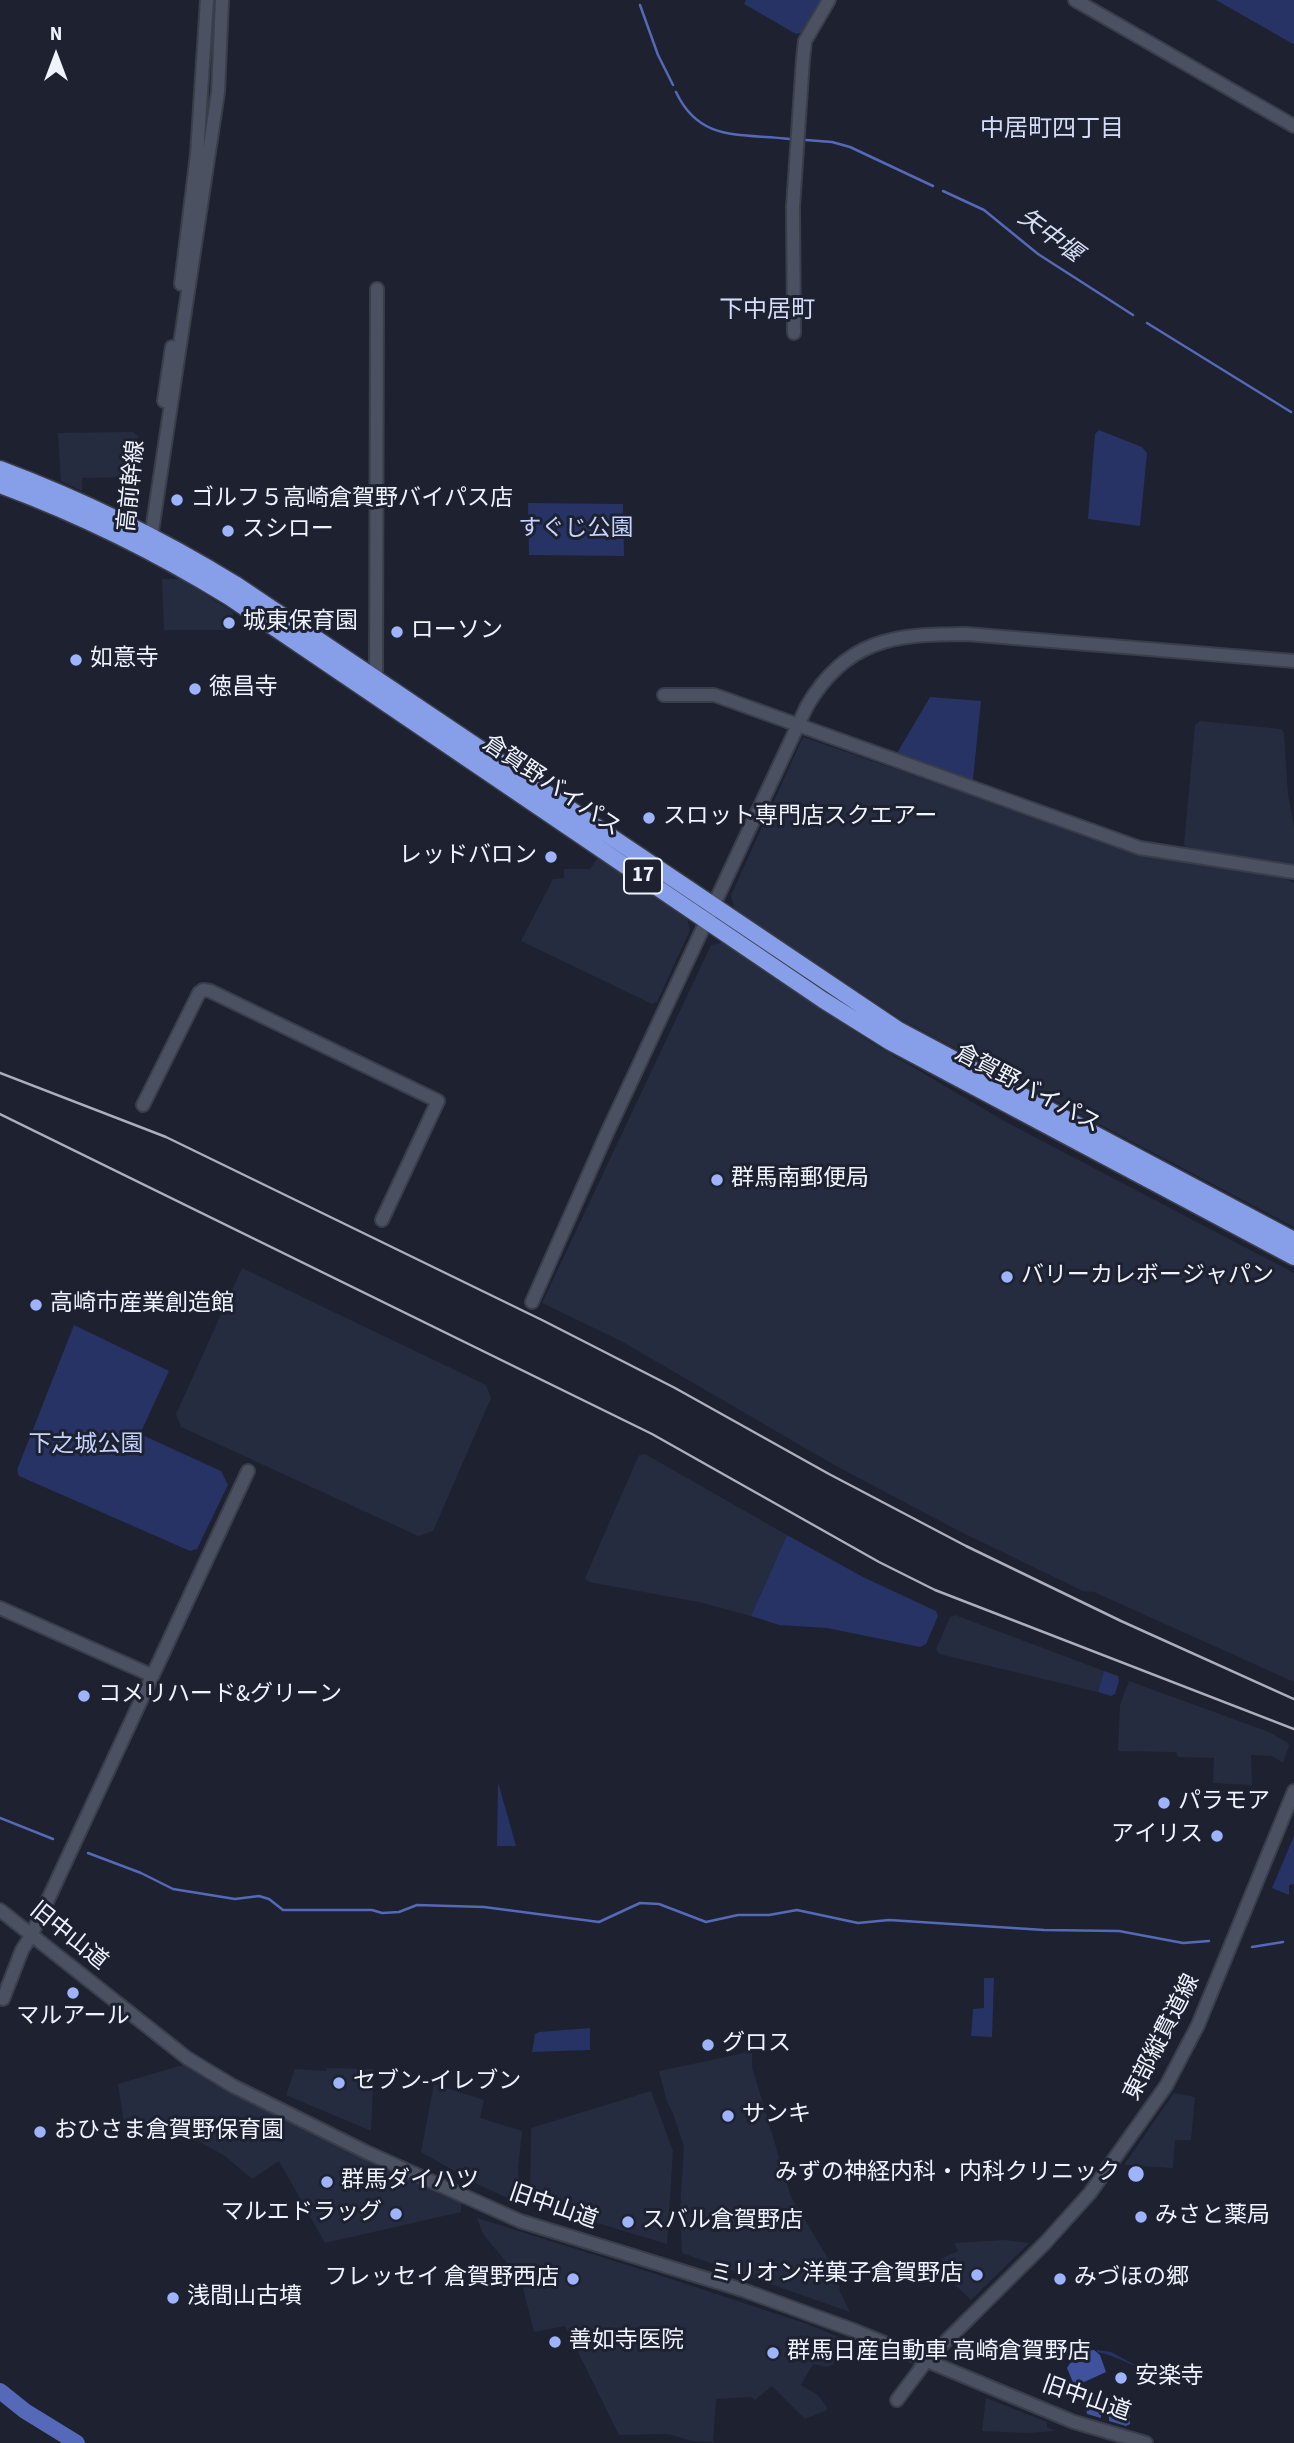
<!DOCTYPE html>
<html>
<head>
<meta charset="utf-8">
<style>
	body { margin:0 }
	#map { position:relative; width:1294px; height:2443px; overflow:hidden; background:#1d2130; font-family:"Source Sans 3",sans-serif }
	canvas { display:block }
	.north { position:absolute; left:21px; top:21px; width:70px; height:70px; -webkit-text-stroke:5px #1d2130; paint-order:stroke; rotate:0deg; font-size:19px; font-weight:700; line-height:28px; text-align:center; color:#eff3fd }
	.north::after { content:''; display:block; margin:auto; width:24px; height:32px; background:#eff3fd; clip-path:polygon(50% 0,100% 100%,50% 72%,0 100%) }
</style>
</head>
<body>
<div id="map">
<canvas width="1294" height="2443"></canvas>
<div class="north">N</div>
</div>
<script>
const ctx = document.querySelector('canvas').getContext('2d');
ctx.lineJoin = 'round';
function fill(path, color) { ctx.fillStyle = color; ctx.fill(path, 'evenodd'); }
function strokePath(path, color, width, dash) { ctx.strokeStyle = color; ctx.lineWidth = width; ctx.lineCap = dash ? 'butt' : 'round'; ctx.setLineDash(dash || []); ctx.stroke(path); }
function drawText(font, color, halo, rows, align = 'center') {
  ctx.font = font + ' "Source Sans 3","Noto Sans JP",sans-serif'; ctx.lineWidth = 6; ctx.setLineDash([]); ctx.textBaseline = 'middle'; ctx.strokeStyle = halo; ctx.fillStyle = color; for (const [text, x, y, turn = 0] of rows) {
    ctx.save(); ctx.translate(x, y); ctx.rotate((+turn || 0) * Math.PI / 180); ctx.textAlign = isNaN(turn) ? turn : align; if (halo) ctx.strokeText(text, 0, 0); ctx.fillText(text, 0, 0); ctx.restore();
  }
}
const built = new Path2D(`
	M133 432 138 436 136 477 82 478V491L61 481 58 433Z
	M162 579H181L233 612 234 630H164Z
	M1200 721 1281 729 1284 733 1288 795 1294 826V866L1189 849 1184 845 1195 725Z
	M803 737 1135 852 1284 878 1294 883V1227L902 1020 735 910 731 895Z
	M598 857 687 918 690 930 657 1002 652 1004 521 941 553 879 564 878V869H590Z
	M724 942 872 1043 1006 1122 1294 1273V1682L1094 1592 1083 1591 959 1531 836 1466 621 1341 542 1303 711 945Z
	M242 1268 486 1385 491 1398 433 1531 418 1536 181 1427 176 1414Z
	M645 1454 787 1535 751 1616 699 1602 589 1582 585 1578 639 1455Z
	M955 1615 1104 1671 1098 1692 939 1654 936 1649 950 1617Z
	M1129 1681 1269 1732 1287 1742 1289 1746 1283 1763 1272 1756 1251 1755 1252 1785 1213 1783 1214 1758 1178 1757 1176 1752 1118 1751 1120 1705Z
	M752 2049V2067L791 2197 837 2273 840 2292 850 2312 682 2253 680 2211 684 2147 673 2113 667 2102 659 2071 740 2054Z
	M186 2064 461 2202V2212L325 2243 279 2161 252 2179 225 2156 198 2141 126 2137 118 2084Z
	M327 2068 374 2069 371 2131 286 2095 295 2069 326 2071Z
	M434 2084 484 2100 480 2118 522 2131 518 2168 519 2203 479 2185 421 2152Z
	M651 2091 673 2151 667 2244 530 2203 531 2128Z
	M1174 2093 1195 2097 1191 2140H1175L1173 2168 1124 2165Z
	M477 2218 665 2277 810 2325 841 2338 833 2365 826 2367 813 2364 801 2385 818 2395 827 2407V2410L805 2419 772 2386 755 2400 751 2397 716 2399 713 2442 692 2441 668 2434 619 2435 565 2326 534 2332 521 2280 483 2234Z
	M1004 2240 1029 2243 971 2300 953 2283 941 2259 958 2251 954 2243Z
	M986 2398 1047 2422V2427L1056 2431 1028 2433 982 2431Z`);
const green = new Path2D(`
	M746 0H823L804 32 796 34 744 4Z
	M1216 0H1294V44H1293Z
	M1099 430 1142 447 1147 453 1140 526 1088 519 1095 434Z
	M528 503 623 504 624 556 529 555Z
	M930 697 981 701 972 789 893 760Z
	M74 1325 169 1371 140 1434 221 1471 228 1485 197 1549 190 1551 19 1476 17 1470Z
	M787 1535 863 1577 936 1611 938 1616 926 1644 920 1647 827 1628 779 1625 751 1616Z
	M1104 1671 1118 1676 1119 1681 1115 1694 1111 1696 1098 1692Z
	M498 1782 516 1846H497Z
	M1294 1836V1884L1289 1885V1895L1272 1888Z
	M984 1978H994L992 2037 971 2036 973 2009 984 2008Z
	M590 2028V2050L532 2052 535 2034 539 2032Z
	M1097 2350 1111 2352 1133 2364 1181 2368 1179 2378 1154 2376 1153 2372C1134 2367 1117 2356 1097 2352Z`);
const forest = new Path2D(`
	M1094 2350 1100 2355 1106 2372 1082 2383 1089 2397 1094 2398 1102 2406 1123 2401 1129 2404 1130 2424 1126 2426 1109 2421V2412L1101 2413V2418L1087 2414 1084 2392H1077L1067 2368 1078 2351Z`);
const stream = new Path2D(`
	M640 5 658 55 673 85
	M676 92C700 143 741 133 790 139
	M806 140 832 142 850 147 933 186
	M943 191 984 210 1038 254 1133 315
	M1147 323 1291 412
	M0 1818 53 1839
	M88 1853 141 1873 173 1889 235 1899 259 1896 269 1899 283 1910H372L382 1913 399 1912 417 1905 484 1907 599 1922 640 1903 659 1904 706 1922 738 1915H769L797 1910 858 1923 889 1920 1044 1930 1119 1931 1183 1943 1209 1941
	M1252 1947 1283 1942`);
const river = new Path2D(`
	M0 2391 25 2411 77 2443`);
const secondary = new Path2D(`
	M1075 0 1294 126
	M181 284 197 154 207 0
	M794 333 793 207 803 59 805 41 829 0
	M164 401 172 347
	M150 544 218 92 222 0
	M376 684 377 289
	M664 695H714L723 698 1140 848 1294 872
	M143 1105 199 993 203 990 210 991 438 1101 382 1220
	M532 1302 607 1133 807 706C846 639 895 634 966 634L1294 661
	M0 1608 151 1675
	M0 1910 187 2058 233 2086 366 2152 520 2221 743 2290 853 2330 1074 2422 1146 2443
	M3 1999 22 1950 31 1936 248 1471
	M897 2400 927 2360 1045 2243 1090 2193 1166 2086 1198 2025 1294 1791`);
const highway = new Path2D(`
	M0 469C83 500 160 538 235 584L897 1029 1294 1240
	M0 485C81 515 156 552 229 597L823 1000 890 1042 1294 1257`);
const rail = new Path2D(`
	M0 1073 166 1137 544 1321 675 1388 829 1474 966 1546 1121 1621 1294 1699
	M0 1114 652 1434 879 1562 935 1590 1294 1729`);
const markers = [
	[177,500,7,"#9db4fd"],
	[228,531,7,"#9db4fd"],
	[229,623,7,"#9db4fd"],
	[397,632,7,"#9db4fd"],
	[76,660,7,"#9db4fd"],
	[195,689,7,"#9db4fd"],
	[649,818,7,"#9db4fd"],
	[551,857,7,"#9db4fd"],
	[717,1180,7,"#9db4fd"],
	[1007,1277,7,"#9db4fd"],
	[36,1305,7,"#9db4fd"],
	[84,1696,7,"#9db4fd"],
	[1164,1803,7,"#9db4fd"],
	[1217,1836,7,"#9db4fd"],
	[73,1993,7,"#9db4fd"],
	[708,2045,7,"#9db4fd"],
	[339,2083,7,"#9db4fd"],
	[728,2116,7,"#9db4fd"],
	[40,2132,7,"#9db4fd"],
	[1136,2174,9,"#9db4fd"],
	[327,2182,7,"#9db4fd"],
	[396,2214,7,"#9db4fd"],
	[1141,2217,7,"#9db4fd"],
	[628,2222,7,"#9db4fd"],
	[977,2275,7,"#9db4fd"],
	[573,2279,7,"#9db4fd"],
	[1060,2279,7,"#9db4fd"],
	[173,2298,7,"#9db4fd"],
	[555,2342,7,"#9db4fd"],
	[773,2353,7,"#9db4fd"],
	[1121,2378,7,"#9db4fd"]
];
const shields = [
	[643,876,38]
];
const shieldNames = [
	["17",643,876]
];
const streetNames = [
	["高前幹線",133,486,-84],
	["倉賀野バイパス",551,787,34],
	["倉賀野バイパス",1027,1090,28],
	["旧中山道",68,1937,39],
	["東部縦貫道線",1163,2038,-63],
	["旧中山道",553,2208,19],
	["旧中山道",1086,2400,19]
];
const poiNames = [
	["ゴルフ５高崎倉賀野バイパス店",191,500],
	["スシロー",242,531],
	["城東保育園",243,623],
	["ローソン",411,632],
	["如意寺",90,660],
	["徳昌寺",209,689],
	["スロット専門店スクエアー",663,818],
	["レッドバロン",537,857,"right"],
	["群馬南郵便局",731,1180],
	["バリーカレボージャパン",1021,1277],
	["高崎市産業創造館",50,1305],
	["コメリハード&グリーン",98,1696],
	["パラモア",1178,1803],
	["アイリス",1203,1836,"right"],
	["マルアール",73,2018,"center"],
	["グロス",722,2045],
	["セブン-イレブン",353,2083],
	["サンキ",742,2116],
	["おひさま倉賀野保育園",54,2132],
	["みずの神経内科・内科クリニック",1120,2174,"right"],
	["群馬ダイハツ",341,2182],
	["マルエドラッグ",382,2214,"right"],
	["みさと薬局",1155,2217],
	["スバル倉賀野店",642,2222],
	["ミリオン洋菓子倉賀野店",963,2275,"right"],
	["フレッセイ 倉賀野西店",559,2279,"right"],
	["みづほの郷",1074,2279],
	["浅間山古墳",187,2298],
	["善如寺医院",569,2342],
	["群馬日産自動車 高崎倉賀野店",787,2353],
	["安楽寺",1135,2378]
];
const parkNames = [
	["すぐじ公園",576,530],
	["下之城公園",86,1446]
];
const neighbourhoodNames = [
	["中居町四丁目",1052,131],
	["下中居町",767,312]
];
const waterNames = [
	["矢中堰",1049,237,36]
];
fill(built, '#262c40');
fill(green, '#263364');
fill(forest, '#40529e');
strokePath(stream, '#5569b8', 2.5);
strokePath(river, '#5569b8', 16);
strokePath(secondary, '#3a3e4a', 16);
strokePath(highway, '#3a3e4a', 19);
strokePath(secondary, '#4b5161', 12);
strokePath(highway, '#879ee9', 16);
strokePath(rail, '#abafba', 2.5);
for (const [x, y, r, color] of markers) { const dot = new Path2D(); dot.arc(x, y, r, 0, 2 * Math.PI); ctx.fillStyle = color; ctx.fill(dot); strokePath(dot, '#1d2130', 2.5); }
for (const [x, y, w] of shields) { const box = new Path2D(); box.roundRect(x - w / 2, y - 17.5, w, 35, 5); ctx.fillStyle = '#1d2130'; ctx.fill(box); strokePath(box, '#eff3fd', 2); }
drawText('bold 21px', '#eff3fd', null, shieldNames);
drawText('23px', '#eff3fd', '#1d2130', streetNames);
drawText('23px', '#eff3fd', '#1d2130', poiNames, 'left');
drawText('23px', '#c5d4ff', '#1d2130', parkNames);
drawText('24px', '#d4defa', '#1d2130', neighbourhoodNames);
drawText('italic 24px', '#d7dff5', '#1d2130', waterNames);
</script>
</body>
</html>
